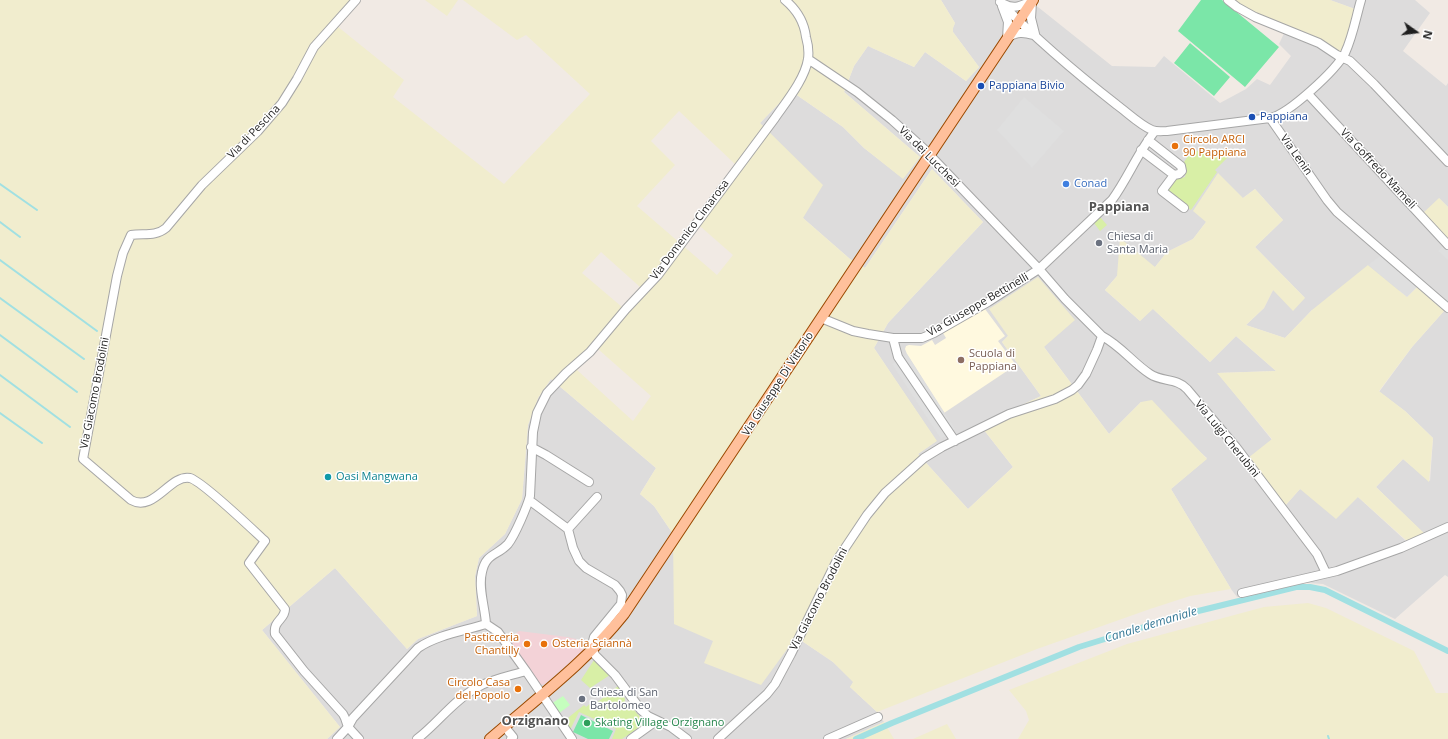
<!DOCTYPE html>
<html>
<head>
<meta charset="utf-8">
<style>
	body { margin:0 }
	#map { position:relative; width:1448px; height:739px; overflow:hidden; background:#f1eae4; font-family:"Open Sans",sans-serif }
	canvas { display:block }
	.north { position:absolute; left:1396px; top:12px; width:40px; height:40px; -webkit-text-stroke:3px #fff; paint-order:stroke; rotate:104deg; font-size:11px; font-weight:700; line-height:16px; text-align:center; color:#1f1f1f }
	.north::after { content:''; display:block; margin:auto; width:14px; height:18px; background:#1f1f1f; clip-path:polygon(50% 0,100% 100%,50% 72%,0 100%) }
</style>
</head>
<body>
<div id="map">
<canvas width="1448" height="739"></canvas>
<div class="north">N</div>
</div>
<script>
const ctx = document.querySelector('canvas').getContext('2d');
ctx.lineJoin = 'round';
function fill(path, color) { ctx.fillStyle = color; ctx.fill(path, 'evenodd'); }
function strokePath(path, color, width, dash) { ctx.strokeStyle = color; ctx.lineWidth = width; ctx.lineCap = dash ? 'butt' : 'round'; ctx.setLineDash(dash || []); ctx.stroke(path); }
function drawText(font, color, halo, rows, align = 'center') {
  ctx.font = font + ' "Open Sans",sans-serif'; ctx.lineWidth = 3; ctx.setLineDash([]); ctx.textBaseline = 'middle'; ctx.strokeStyle = halo; ctx.fillStyle = color; for (const [text, x, y, turn = 0] of rows) {
    ctx.save(); ctx.translate(x, y); ctx.rotate((+turn || 0) * Math.PI / 180); ctx.textAlign = isNaN(turn) ? turn : align; if (halo) ctx.strokeText(text, 0, 0); ctx.fillText(text, 0, 0); ctx.restore();
  }
}
const residential = new Path2D(`
	M941 0H1024L1038 7 1112 66 1155 67 1164 56 1220 103 1246 89 1257 79 1270 85 1291 56 1279 44 1287 27 1355 9 1330 0H1415L1430 13 1403 51 1446 86 1448 83V207L1439 198 1448 240V577L1445 575 1395 619 1323 584 1309 583H1294L1237 597 1231 589 1171 489 1207 458 1141 402 1109 434 1044 347 1008 336 1002 342 1041 396 980 425 1013 467 968 509 918 454 936 441 874 348 888 323 983 222 932 169 865 268 850 259 803 218 760 123 791 91 843 127 864 148 903 178 920 157 844 92 854 66 868 46 914 67 925 52 966 81 979 67 953 32V28L955 23ZM1255 189 1283 220 1255 247 1305 298 1273 290 1264 308 1246 325 1285 338 1312 310 1417 287 1444 311 1412 347 1379 392 1405 411 1433 438 1430 481 1403 459 1376 487 1424 534 1406 541 1358 497 1300 489 1284 507 1272 440 1218 373 1276 371 1236 336 1210 362 1152 308 1140 321 1105 290 1117 276 1155 267 1167 252 1193 239 1206 222 1243 198Z
	M551 379 656 468 640 494 654 506 673 534 796 637 833 662 854 682 850 687 877 712 884 722 846 739H327L340 727 262 630 335 568 407 649 418 639 477 616 475 576 479 558 505 534 522 499 528 425 538 398Z`);
const commercial = new Path2D(`
	M519 631 567 637 576 639 584 650 545 684 541 685 508 640Z`);
const education = new Path2D(`
	M985 309 1005 336 998 341 1016 365 944 413 907 354 905 349 906 346 909 345 921 346 932 340 935 345 946 338 943 333Z`);
const farmland = new Path2D(`
	M0 0H359L337 26 404 80 393 97 504 184 590 94 526 35 517 40 463 0H941L955 23 953 28V32L979 67 966 81 925 52 914 67 868 46 854 66 844 92 920 157 903 179 864 148 843 127 791 91 760 123 823 185 803 218 850 259 865 268 932 169 983 222 888 323 874 348 937 441 918 454 968 509 1013 467 980 425 1041 396 1002 342 1008 336 989 309 1038 277 1075 320 1044 347 1109 434 1141 402 1152 400 1207 459 1171 489 1231 589 1190 596 1150 609 1037 649 877 712 850 687 853 682 833 662 796 637 761 685 704 663 713 641 674 624 673 534 654 506 640 494 656 468 551 379 538 398 528 425 522 499 505 534 479 558 475 576 477 616 418 639 407 649 335 568 262 630 340 727 327 739H0ZM679 111 736 165 693 220 733 255 717 275 637 206 675 165 651 141ZM601 252 640 287 622 307 582 273ZM598 349 651 396 633 421 577 370Z
	M425 0H458L447 16Z
	M1233 0H1330L1355 9 1347 42 1341 54 1240 5Z
	M1218 173 1243 198 1255 189 1283 220 1255 247 1305 298 1293 311 1273 290 1264 308 1246 325 1285 338 1312 310 1368 265 1407 297 1417 287 1444 311 1412 347 1379 391 1405 411 1433 438 1429 482 1403 459 1376 487 1425 534 1407 541 1358 497 1336 519 1300 489 1284 507 1248 458 1272 439 1217 373 1276 371 1236 336 1210 362 1153 309 1140 321 1105 290 1117 276 1120 238 1155 267 1167 252 1193 239 1206 222 1193 211Z
	M1439 198 1448 207V240L1423 213Z
	M1308 603 1326 608 1414 651 1436 693H1448V739H1018L1029 720 1026 711 1009 690 1127 644 1264 607Z
	M884 722 894 739H846Z
	M947 724 956 739H913Z`);
const grass = new Path2D(`
	M1201 146 1205 150H1225L1230 155 1215 170 1217 172 1191 210 1166 191 1174 180 1185 177 1186 169 1182 165 1192 150 1198 151Z
	M1100 217 1107 225 1100 231 1094 223Z
	M594 660 610 675 590 688 581 680Z
	M618 686 625 699V702L628 705H630L645 723 640 727 622 739H612L616 729 579 712 570 730 566 724 569 717 584 705 586 707 591 703 594 705Z`);
const park = new Path2D(`
	M563 696 570 705 558 714 551 704Z`);
const pitch = new Path2D(`
	M1201 0H1222L1279 47 1245 87 1178 31Z
	M1190 43 1230 77 1214 96 1174 63Z
	M581 715 613 731 609 739H588L573 732Z`);
const parking = new Path2D(`
	M1024 97 1064 131 1032 168 997 130Z
	M1444 245 1448 249V260L1438 251Z
	M1380 256 1417 287 1407 297 1368 265Z
	M907 354 955 429 941 439 892 364Z`);
const stream = new Path2D(`
	M0 184 37 210
	M0 222 20 237
	M0 260 97 331
	M0 298 84 359
	M0 335 77 392
	M0 375 70 427
	M0 413 42 443
	M1328 736 1329 739`);
const canal = new Path2D(`
	M856 739 892 723 1079 647 1186 614 1296 587H1310L1325 590 1448 651`);
const minor = new Path2D(`
	M356 0 314 47 297 79 282 103 258 131 202 185 166 228C155 237 144 233 131 235L123 253 117 276 83 459 131 500C154 513 170 474 190 478 202 481 253 530 265 541L249 563 285 609C285 620 273 620 275 634L304 671 343 714 345 718 348 727 359 739
	M1228 0 1237 7 1255 17 1319 43 1337 55 1350 61 1374 84 1448 162
	M1000 2C1036 39 1076 73 1117 105 1128 113 1140 125 1152 130 1157 132 1162 131 1167 131L1270 118 1327 200 1337 212 1448 308
	M1032 3 1031 18 1035 34
	M1004 4C1015 10 1023 5 1033 0
	M1002 6 1008 22 1007 38
	M1008 37C1018 32 1023 32 1033 35
	M808 59 857 92 892 120 923 148 1039 269 988 302 934 333 922 338H893L868 334 853 331 821 318
	M1308 94 1448 245
	M1270 118C1289 114 1336 70 1345 53 1353 36 1356 17 1361 0
	M1141 150 1174 175 1179 174 1182 171 1181 166 1148 140
	M1174 175 1162 191 1184 208
	M1102 336C1121 346 1133 363 1150 374 1162 382 1177 378 1187 389L1236 447 1317 554 1326 573
	M893 338 898 357 955 441
	M531 447 546 455 589 482
	M529 500 568 529 573 548 579 561 586 568 615 585 620 591 622 595 621 604 594 637 592 645 593 650 595 655 615 675 641 710 648 716 671 727 687 739
	M568 529 597 497
	M1242 593 1337 571 1401 548 1448 527
	M486 624 498 632 526 671
	M504 726 513 737 511 739
	M337 739 348 727 353 718 418 648C437 635 464 631 486 624 485 607 478 588 482 572 486 553 497 556 508 544 515 535 527 507 530 496L533 432 537 413 547 393 566 373 590 352 626 309 658 275 775 118C786 102 805 79 808 59 809 52 808 44 806 37 804 21 797 10 785 0
	M417 739C437 724 453 701 476 688 491 679 509 676 526 671L572 739
	M631 739 656 721
	M718 739 767 694 775 684 791 654 837 560 867 515 885 493 924 458 942 447 1009 414 1055 399 1072 390 1078 385 1086 374 1097 350 1102 336 1065 299 1039 269 1112 200C1128 178 1138 152 1155 131
	M828 739 878 717`);
const major = new Path2D(`
	M490 739C536 699 586 662 624 614L1033 0`);
const markers = [
	[981,86,4,"#1a4fb4"],
	[1252,117,4,"#1a4fb4"],
	[1175,146,4,"#e8710a"],
	[1066,184,4,"#3f7fe0"],
	[1099,243,4,"#6b7280"],
	[961,360,4,"#8d6e63"],
	[328,477,4,"#0f9aa8"],
	[527,644,4,"#e8710a"],
	[544,644,4,"#e8710a"],
	[518,689,4,"#e8710a"],
	[582,699,4,"#6b7280"],
	[587,723,4,"#2e9e5b"]
];
const transitNames = [
	["Pappiana Bivio",989,86],
	["Pappiana",1260,117]
];
const streetNames = [
	["Via di Pescina",254,132,-46],
	["Via Lenin",1296,155,55],
	["Via dei Lucchesi",929,157,45],
	["Via Goffredo Mameli",1378,169,47],
	["Via Domenico Cimarosa",690,230,-53],
	["Via Giuseppe Bettinelli",978,305,-30],
	["Via Giuseppe Di Vittorio",778,384,-57],
	["Via Giacomo Brodolini",95,393,-79],
	["Via Luigi Cherubini",1227,439,51],
	["Via Giacomo Brodolini",819,599,-63]
];
const foodNames = [
	["Circolo ARCI",1183,140],
	["90 Pappiana",1183,153],
	["Pasticceria",519,638,"right"],
	["Chantilly",519,651,"right"],
	["Osteria Sciannà",552,644],
	["Circolo Casa",510,683,"right"],
	["del Popolo",510,696,"right"]
];
const shopNames = [
	["Conad",1074,184]
];
const worshipNames = [
	["Chiesa di",1107,237],
	["Santa Maria",1107,250],
	["Chiesa di San",590,693],
	["Bartolomeo",590,706]
];
const educationNames = [
	["Scuola di",969,354],
	["Pappiana",969,367]
];
const cultureNames = [
	["Oasi Mangwana",336,477]
];
const leisureNames = [
	["Skating Village Orzignano",595,723]
];
const waterNames = [
	["Canale demaniale",1151,625,-17]
];
const quarterNames = [
	["Pappiana",1119,207],
	["Orzignano",535,721]
];
fill(residential, '#dddcdc');
fill(commercial, '#f3d2d7');
fill(education, '#fff9df');
fill(farmland, '#f1edce');
fill(grass, '#d8efa6');
fill(park, '#c5febe');
fill(pitch, '#7be6a8');
fill(parking, '#dfdfdf');
strokePath(stream, '#a1e0e2', 2);
strokePath(canal, '#a1e0e2', 6);
strokePath(minor, '#a6a6a6', 10);
strokePath(major, '#9a4900', 12);
strokePath(minor, '#fff', 8);
strokePath(major, '#ffc09b', 10);
for (const [x, y, r, color] of markers) { const dot = new Path2D(); dot.arc(x, y, r, 0, 2 * Math.PI); ctx.fillStyle = color; ctx.fill(dot); strokePath(dot, '#fff', 1.5); }
drawText('11px', '#164399', '#fff', transitNames, 'left');
drawText('11px', '#1f1f1f', '#fff', streetNames);
drawText('11px', '#c56008', '#fff', foodNames, 'left');
drawText('11px', '#366cbe', '#fff', shopNames, 'left');
drawText('11px', '#5b616d', '#fff', worshipNames, 'left');
drawText('11px', '#785e54', '#fff', educationNames, 'left');
drawText('11px', '#0d838f', '#fff', cultureNames, 'left');
drawText('11px', '#27864d', '#fff', leisureNames, 'left');
drawText('italic 12px', '#387a97', '#fff', waterNames);
drawText('bold 13px', '#525252', '#fff', quarterNames);
</script>
</body>
</html>
